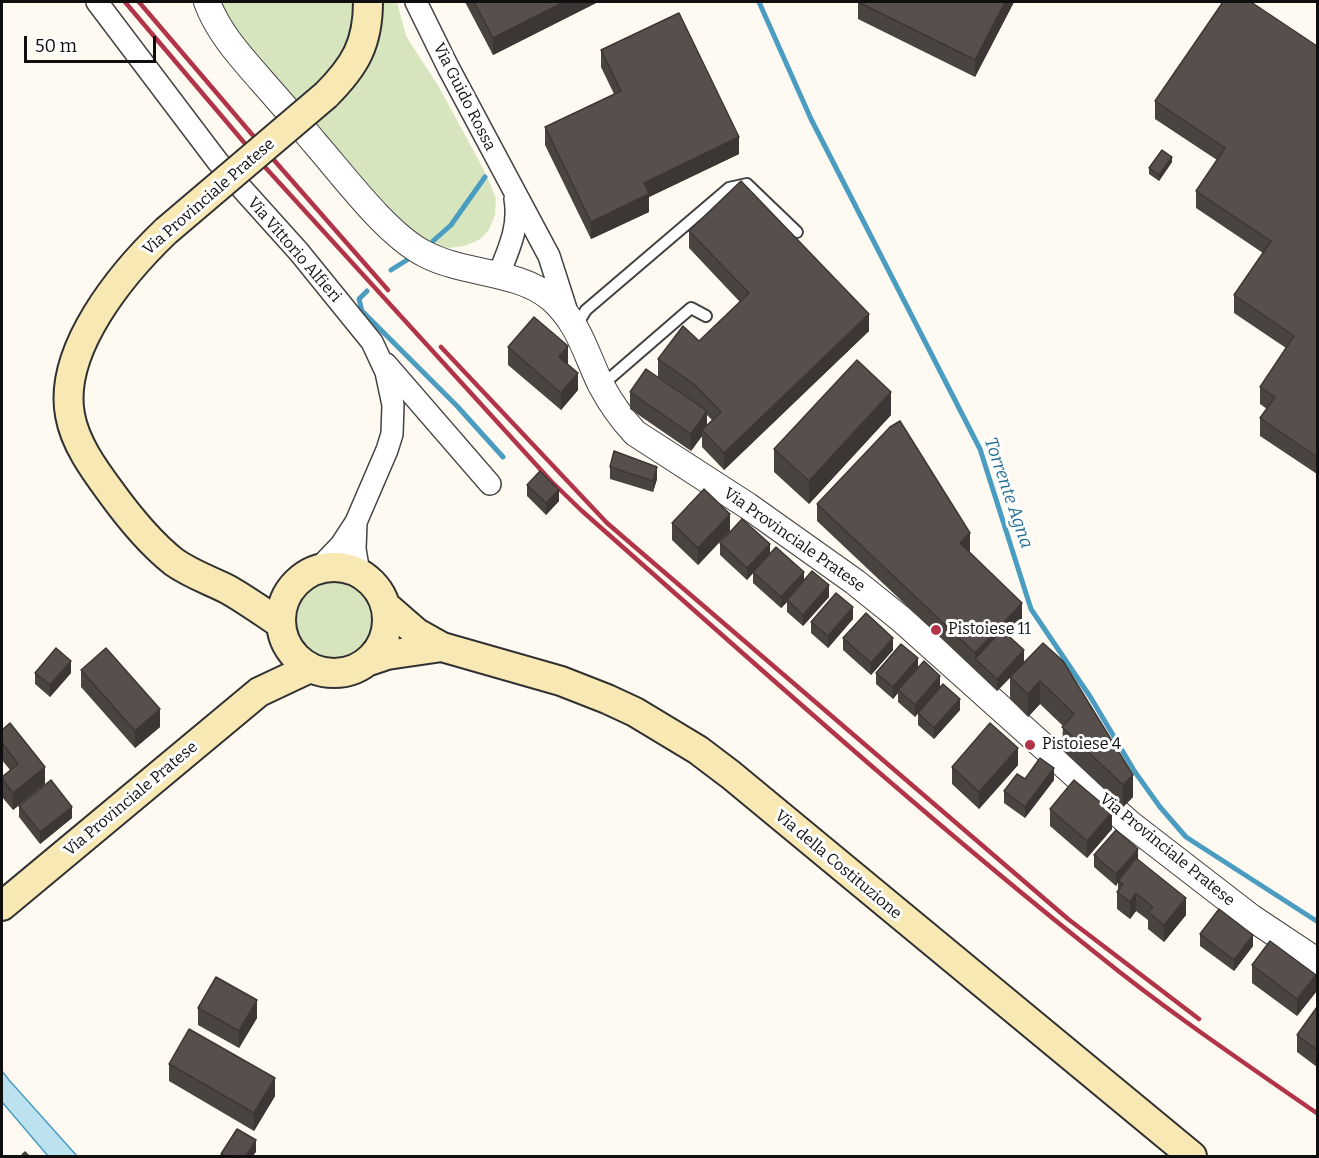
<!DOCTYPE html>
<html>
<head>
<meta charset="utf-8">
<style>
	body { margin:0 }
	#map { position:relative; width:1319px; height:1158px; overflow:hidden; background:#fefaf2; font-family:Bitter,serif }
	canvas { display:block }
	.frame { position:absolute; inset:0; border:3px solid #0f0f0f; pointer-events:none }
	.scale { position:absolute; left:24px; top:36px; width:132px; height:27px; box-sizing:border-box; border:3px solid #0f0f0f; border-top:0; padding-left:8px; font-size:18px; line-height:21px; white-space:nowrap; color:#0f0f0f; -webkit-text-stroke:4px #fff; paint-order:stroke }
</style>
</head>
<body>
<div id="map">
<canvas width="1319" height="1158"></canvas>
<div class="frame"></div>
<div class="scale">50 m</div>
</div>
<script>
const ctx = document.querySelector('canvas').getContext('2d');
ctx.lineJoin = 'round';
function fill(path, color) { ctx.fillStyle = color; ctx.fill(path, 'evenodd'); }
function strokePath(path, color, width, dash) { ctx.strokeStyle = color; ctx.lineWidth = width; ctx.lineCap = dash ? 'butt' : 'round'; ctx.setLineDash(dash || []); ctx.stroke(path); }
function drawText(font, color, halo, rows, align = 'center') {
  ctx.font = font + ' Bitter,serif'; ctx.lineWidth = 6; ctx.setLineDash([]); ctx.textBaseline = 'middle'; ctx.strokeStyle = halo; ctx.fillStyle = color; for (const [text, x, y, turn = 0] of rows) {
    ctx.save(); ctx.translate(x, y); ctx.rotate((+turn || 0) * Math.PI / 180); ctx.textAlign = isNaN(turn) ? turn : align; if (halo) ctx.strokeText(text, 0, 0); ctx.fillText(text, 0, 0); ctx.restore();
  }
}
const green = new Path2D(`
	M221 2H356L357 10 335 106C344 97 353 89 360 78 370 61 381 21 383 2H397L406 36 439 87 484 170 496 198 495 215 489 230 479 240 464 246 448 248 436 245 415 234 402 221 372 190 242 39 224 12Z
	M295 620a38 38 0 1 1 76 0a38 38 0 1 1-76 0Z`);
const water = new Path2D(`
	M2 1071 9 1080 77 1156H48L2 1102Z`);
const stream = new Path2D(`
	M759 2 811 119 980 449 1031 609 1091 698 1135 772 1160 807 1186 837 1318 922
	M433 241 451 225 485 177
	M391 270 407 260
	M367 291 359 299 362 311 457 406 503 457`);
const service = new Path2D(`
	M576 326 586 310 729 188 747 184 797 232
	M602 385 691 308 706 316`);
const minor = new Path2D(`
	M97 2 218 162 299 252 372 342 386 372 393 405 392 434 387 450 356 522 341 545 318 569
	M416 2 448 67 549 256 567 312
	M498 276C508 251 520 227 515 199
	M386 364 490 484
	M356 523 355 549 359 573`);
const tertiary = new Path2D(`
	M207 2C218 32 240 56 261 80 279 100 297 121 314 142 343 175 387 235 425 254 465 275 518 270 552 299 579 323 586 354 601 385 610 402 622 419 635 433L748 506 855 582 901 619 1129 823 1252 918 1318 962`);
const secondary = new Path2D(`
	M326 95C355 66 368 44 368 2
	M166 231C122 273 58 350 70 415 75 443 93 468 110 491 128 516 150 543 174 562 191 574 209 580 227 589 245 599 263 612 281 624
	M281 620a53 53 0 1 1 106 0a53 53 0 1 1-106 0Z
	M386 606 417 633 442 647 561 681 607 699 635 712 698 750 731 775 1192 1156
	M369 661 387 655 442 647
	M2 906 259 692 310 668`);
const rail = new Path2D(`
	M125 2 264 166 551 481 582 511C752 661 920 813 1097 954 1167 1011 1243 1062 1318 1114
	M139 2 273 159 388 290
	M441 347 607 523 1068 919 1199 1019`);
const secondaryBridge = new Path2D(`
	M166 231 326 95`);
const wall = new Path2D(`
	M465 2H598L493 55Z
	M858 2H1014L975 77 858 19Z
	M1317 46V474L1260 436V418L1267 409 1260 404V387L1286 348 1234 313V295L1263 253 1196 208V191L1217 160 1155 119V101Z
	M601 50 739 154 649 197V212L591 239 545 145V127L614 94 601 67Z
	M1172 162 1159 181 1149 174V168Z
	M689 231 869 331 724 470 702 447V436L691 451 630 409V392L658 377V359L699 341 740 302 689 248ZM707 415 712 420 707 425Z
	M508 347 568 363V364L578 390 561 410 508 365Z
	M891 415 809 504 774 472V449Z
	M610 467 657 479 653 492 610 479Z
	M527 485 559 501 546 515 527 496Z
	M817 504 970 551 969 552 1022 620 1008 635 1024 662 1043 643 1133 797 1123 807 1062 750 1063 726 1040 704 1028 717 1010 699V678L997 691 817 521Z
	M672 523 730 531 698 565 672 540Z
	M720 543 770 554 804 581 829 597 803 626 787 612V602L781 608 753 583V573L747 580 720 555Z
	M853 619 828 648 811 633V622Z
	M843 638 893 650 871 675 843 650Z
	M918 668 940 687 960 710 934 739 918 725V713L915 717 898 702V693L893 699 876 684V673Z
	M81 670 160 727 135 748 81 687Z
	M35 673H71L50 697 35 684Z
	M2 730 45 784 13 810 2 797V777L10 770 2 760Z
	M1018 765 979 809 952 784V767Z
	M1025 779 1054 780 1025 818 1004 803V791Z
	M19 806 72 818 40 844 19 817Z
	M1050 809 1112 829 1087 858 1050 826Z
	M1094 855 1138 859 1186 915 1164 942 1148 929V920L1136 911 1130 919 1117 909V892L1118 890V882L1116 886 1094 867Z
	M1200 934 1253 946 1234 971 1200 946Z
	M1252 965 1316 992 1297 1016 1252 983Z
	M1317 1007V1067L1297 1052V1035Z
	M198 1008 257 1018 239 1048 198 1025Z
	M169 1064 275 1096 254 1131 169 1081Z`);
const shadedWall = new Path2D(`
	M564 2H598L493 55V38Z
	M1005 2H1014L975 77V60Z
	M739 137V154L649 197V212L591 239V222L644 183Z
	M1172 157V162L1159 181V175Z
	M869 314V331L724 470V453Z
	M568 346V363L559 374V357Z
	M578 373V390L561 410V393Z
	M891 392V415L809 504V481Z
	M707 411V428L702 430V436L691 451V434Z
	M657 467V479L653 492V481Z
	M559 490V501L546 515V503Z
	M730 514V531L698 565V548Z
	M970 533V551L960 561V543Z
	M770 544V555L753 572V573L747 580V568Z
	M804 572V584L787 600V602L781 608V597Z
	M829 585V597L803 626V615Z
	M1022 603V620L981 664 975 659V670V653Z
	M853 607V619L828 648V636Z
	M893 638V650L871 675V663Z
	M1024 650V662L997 691V679Z
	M918 658V670L898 690V693L893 699V687Z
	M71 661V673L50 697V685Z
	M940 676V687L915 717V705Z
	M1040 681V704L1028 717V694Z
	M960 699V710L934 739V728Z
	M160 709V727L135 748V731Z
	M1018 748V765L979 809V792Z
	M45 767V784L13 810V793Z
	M1054 768V780L1025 818V807Z
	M1133 775V797L1123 807V785Z
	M72 807V818L40 844V832Z
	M1112 812V829L1087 858V841Z
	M1138 849V861L1118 881V882L1116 886V874Z
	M1136 893V911L1130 919V902Z
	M1186 898V915L1164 942V925Z
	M1253 935V946L1234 971V960Z
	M1316 975V992L1297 1016V999Z
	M257 1000V1018L239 1048V1031Z
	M275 1078V1096L254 1131V1113Z
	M256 1140V1152L253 1156H246Z`);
const building = new Path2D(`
	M474 2H564L493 38Z
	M858 2H1005L975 60Z
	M1223 2H1251L1317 46V457L1260 418 1275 397 1260 387 1294 336 1234 295 1271 241 1196 191 1225 148 1155 101Z
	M679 13 739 137 644 183 649 194 591 222 545 127 621 91 601 50Z
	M1162 150 1172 157 1159 175 1149 168Z
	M741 181 869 314 724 453 702 430 721 412 695 385 658 359 683 326 699 341 749 293 689 231Z
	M534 317 568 346 559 357 578 373 561 393 508 347Z
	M857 360 891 392 809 481 774 449Z
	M646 369 707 411 691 434 630 392Z
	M900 421 970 533 960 543 1022 603 975 653 817 504 890 427Z
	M614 451 657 467 653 481 610 467Z
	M540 471 559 490 546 503 527 485Z
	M704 489 730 514 698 548 672 523Z
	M742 519 770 544 747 568 720 543Z
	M776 547 804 572 781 597 753 572Z
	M812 571 829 585 803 615 787 600Z
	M836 593 853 607 828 636 811 622Z
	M866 613 893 638 871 663 843 638Z
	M1002 630 1024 650 997 679 975 659Z
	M1043 643 1063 661 1133 775 1123 785 1062 727 1074 714 1040 681 1028 694 1010 677Z
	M901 644 918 658 893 687 876 673Z
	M56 648 71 661 50 685 35 673Z
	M106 648 160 709 135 731 81 670Z
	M924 661 940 676 915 705 898 690Z
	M943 684 960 699 934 728 918 713Z
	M10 723 45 767 13 793 2 779V777L18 764 2 743V730Z
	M990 723 1018 748 979 792 952 767Z
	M1040 758 1054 768 1025 807 1004 791 1017 774 1025 779Z
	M51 780 72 807 40 832 19 806Z
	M1074 780 1112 812 1087 841 1050 809Z
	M1116 830 1138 849 1116 874 1094 855Z
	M1136 858 1186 898 1164 925 1148 912 1153 907 1136 893 1130 902 1117 892 1123 884 1118 881Z
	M1219 909 1253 935 1234 960 1200 934Z
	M1270 941 1316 975 1297 999 1252 965Z
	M216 977 257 1000 239 1031 198 1008Z
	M1317 1007V1050L1297 1035Z
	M189 1029 275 1078 254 1113 169 1064Z
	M237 1129 256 1140 246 1156H226L221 1154Z
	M25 1152 29 1156H21Z`);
const markers = [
	[936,630,6,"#b13448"],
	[1030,745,6,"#b13448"]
];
const streetNames = [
	["Via Guido Rossa",464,97,63],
	["Via Provinciale Pratese",209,197,-41],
	["Via Vittorio Alfieri",294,250,49],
	["Via Provinciale Pratese",794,540,35],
	["Via Provinciale Pratese",131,799,-40],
	["Via Provinciale Pratese",1167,850,39],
	["Via della Costituzione",838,865,40]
];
const poiNames = [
	["Pistoiese 11",948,630],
	["Pistoiese 4",1042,745]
];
const waterNames = [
	["Torrente Agna",1008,493,71]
];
fill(green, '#d7e5be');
fill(water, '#bce2f0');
strokePath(water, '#4a9dc0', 1.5);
strokePath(stream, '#4a9dc0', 5);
strokePath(service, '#424242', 14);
strokePath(minor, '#424242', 24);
strokePath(tertiary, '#424242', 28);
strokePath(secondary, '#313131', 32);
strokePath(service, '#fff', 10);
strokePath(minor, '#fff', 21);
strokePath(tertiary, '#fff', 26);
strokePath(secondary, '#f7e8b4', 28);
strokePath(rail, '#b13448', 4.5);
strokePath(secondaryBridge, '#313131', 32, []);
strokePath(secondaryBridge, '#f7e8b4', 28);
fill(wall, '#4a4441');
fill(shadedWall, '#3c3735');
fill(building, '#564f4c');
strokePath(building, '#3c3735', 1.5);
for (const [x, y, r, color] of markers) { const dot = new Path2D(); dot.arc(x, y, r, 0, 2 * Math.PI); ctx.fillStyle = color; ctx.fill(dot); strokePath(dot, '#fff', 2); }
drawText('16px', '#0f0f0f', '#fff', streetNames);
drawText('16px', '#0f0f0f', '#fff', poiNames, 'left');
drawText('italic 18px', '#247095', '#fff', waterNames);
</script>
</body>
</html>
